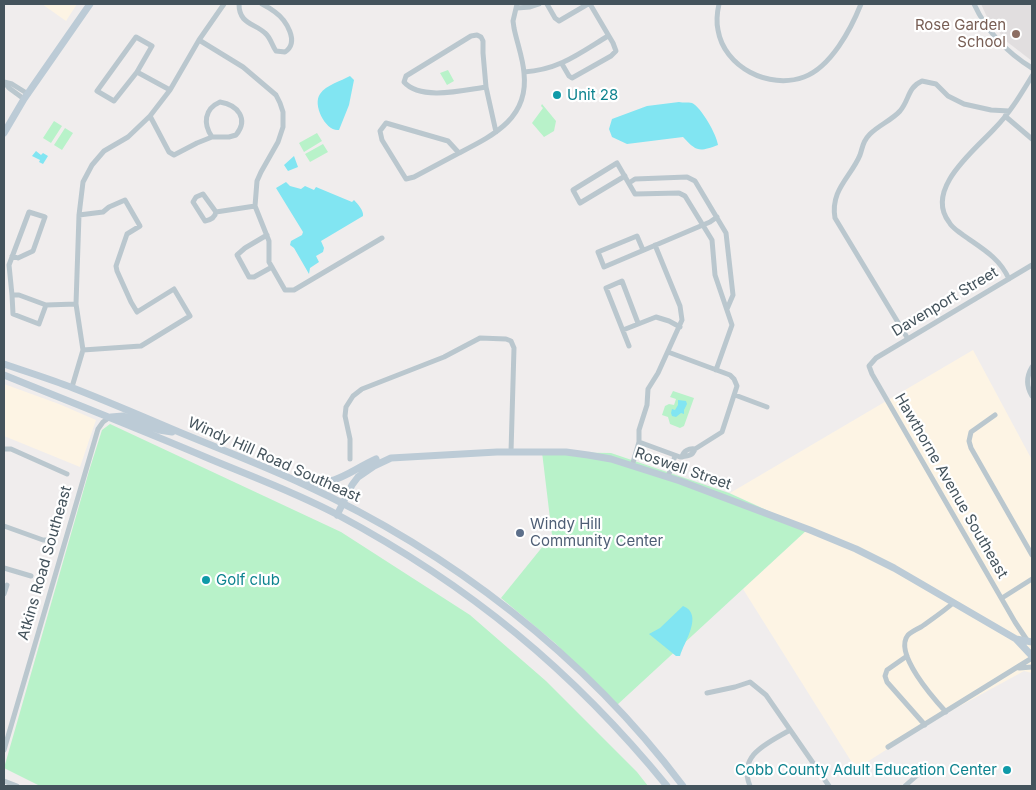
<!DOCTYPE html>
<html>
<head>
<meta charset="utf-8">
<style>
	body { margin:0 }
	#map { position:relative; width:1036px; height:790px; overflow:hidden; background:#f0eded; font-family:Inter,sans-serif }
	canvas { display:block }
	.frame { position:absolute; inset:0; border:5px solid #44535c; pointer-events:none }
</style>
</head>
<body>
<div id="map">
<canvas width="1036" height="790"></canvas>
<div class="frame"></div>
</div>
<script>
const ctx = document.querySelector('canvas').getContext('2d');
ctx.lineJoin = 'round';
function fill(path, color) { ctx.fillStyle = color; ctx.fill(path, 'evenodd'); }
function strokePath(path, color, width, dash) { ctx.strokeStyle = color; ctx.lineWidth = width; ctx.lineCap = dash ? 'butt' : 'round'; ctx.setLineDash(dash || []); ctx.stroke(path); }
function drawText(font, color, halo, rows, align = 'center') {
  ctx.font = font + ' Inter,sans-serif'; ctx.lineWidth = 4.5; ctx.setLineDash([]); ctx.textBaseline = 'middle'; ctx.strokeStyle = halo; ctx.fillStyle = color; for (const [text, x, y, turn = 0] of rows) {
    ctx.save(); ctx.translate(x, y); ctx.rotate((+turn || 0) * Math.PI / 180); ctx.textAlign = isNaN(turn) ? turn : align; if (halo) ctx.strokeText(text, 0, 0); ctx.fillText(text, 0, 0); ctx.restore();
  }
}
const commercial = new Path2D(`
	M42 4H77L66 21Z
	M973 350 1032 460V673L1024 671 925 725 856 769 743 589 808 529 730 493Z
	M4 384 59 404 96 420 80 467 4 436Z`);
const education = new Path2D(`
	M981 4H1032V61L1006 41 987 17Z`);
const green = new Path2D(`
	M448 70 454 81 447 85 440 73Z
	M542 104 556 121 554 131 544 137 532 123 543 108 541 106Z
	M54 121 62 126 51 143 43 138Z
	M65 128 73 133 62 150 54 145Z
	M317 133 322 141 304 152 299 143Z
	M323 144 328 152 310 162 305 154Z
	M673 391 694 398 684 426 680 428 670 424 668 417 662 415 665 406 669 404 674 405 676 399 670 397Z
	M110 424 341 532 470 615 546 681 637 772 648 786H40L4 768 89 471 102 430Z
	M542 452 611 453 729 493 808 529 617 705 555 643 501 598 552 535Z`);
const water = new Path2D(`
	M350 76 354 80 349 105 339 130C326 132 312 105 320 94 326 85 341 81 350 76Z
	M679 102C683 103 688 102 692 103 701 107 717 135 718 145 699 152 697 152 683 137L627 144 612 137 609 129 612 119 647 106Z
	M36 151 41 155 43 153 48 156 43 164 39 162 40 160 32 156Z
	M294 156 298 167 288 171 284 165Z
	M286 182 290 186 301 189 305 186 314 190 316 187 352 202 354 200C358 204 364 211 363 216L321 241 324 248 323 252 316 256 319 262 310 268 309 274 294 248 290 245 291 241 302 235 303 232 276 188Z
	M678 400 686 401 687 404 684 410V414L681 413 676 417 672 416 671 413 672 409 675 410 678 405Z
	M683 606C704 614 684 642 680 656H676L649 634 660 628Z`);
const street = new Path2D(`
	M239 4C239 24 254 23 265 33 271 38 272 46 276 51L285 52C300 42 286 20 275 12 271 9 266 6 262 4
	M547 4 555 18 559 21 588 4
	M719 4C717 13 716 21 718 30 724 67 769 90 804 77 831 67 851 29 861 4
	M974 4C987 32 1006 52 1032 68
	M517 8 530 7 539 4
	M477 35 481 37 483 41V53L486 87C464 90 421 101 404 82L406 76 471 36Z
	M199 40 243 67 276 95 280 103 283 112V127L278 142 261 172 257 181 255 206 269 241V262L285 290H294L382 238
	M562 64 569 76 572 78 611 56 616 51 613 43 590 4
	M137 72 152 46 136 37 97 91 114 101 137 72 170 90
	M524 72C559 70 580 53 608 36
	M4 82 12 84 28 94
	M4 82 9 88 24 99
	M486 87 496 132
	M220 102C238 105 249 119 236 135L229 137H212C203 124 204 109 220 102Z
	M150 116 169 152 174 155 197 143 212 137
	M1005 116 1032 139
	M386 123 448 141 459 153 414 177 406 179 382 140 380 131Z
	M459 153C494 135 529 118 524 73 523 58 517 43 514 28L513 21 517 4
	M625 176 580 203 573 190 617 163 635 194 679 193 685 196 712 240 715 275 732 325 716 370
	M629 183 635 179 687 177 695 181 726 233 733 295 727 309
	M203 194 216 212C215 218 210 220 205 221L193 202 196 197Z
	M216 212 255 206
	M79 215 103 212 109 207 125 200 140 226 127 234 116 266 117 271 131 302 137 312 174 289 190 316 141 346 83 350
	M267 235 245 248 237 255 249 277H254L272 267
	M643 250 637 236 598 252 604 267 710 222 717 217
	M12 256 18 258 33 251 45 217 29 212 9 265 12 295H19L46 305 76 304
	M1009 279C999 257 981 248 963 235 958 231 952 228 949 222 924 189 975 150 995 128 1010 113 1021 94 1032 76
	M12 295 13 314 39 324 46 305
	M623 330 656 317 669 321 680 327
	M908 339 835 218C830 190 851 177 860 155 863 146 863 141 870 134 879 125 892 120 900 111 910 99 907 88 922 81L936 84 948 96 964 104 991 110 1009 111
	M629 346 606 288 622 281 638 323
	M668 352 730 375 734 379 737 386 722 432 695 449C689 448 683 451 682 457
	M1032 367C1026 377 1026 386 1032 396
	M72 387 83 350 76 304 79 215 83 182 92 165 104 151 128 137 150 116 170 90 199 40 224 4
	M735 395 767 407
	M995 415 971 432 969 441 971 448 1032 555
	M639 442 680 457C686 456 692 457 695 449
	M4 449H11L67 474
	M350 459V439L345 416 346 407 353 396 362 389 444 357 480 338 506 339 511 341 514 348 511 452
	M632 466 639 442V430L647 405 648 389 658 373 682 320 680 306 655 245
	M668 477 675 456
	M4 526 43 540H50
	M4 568 31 576
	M4 594 7 585
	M1002 598 1032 579
	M1027 640 1015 622 872 374 869 366 876 358 881 355 1032 265
	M907 656 887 670 885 676 887 682 925 725
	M1019 668 1032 667
	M707 693 735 687 750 682 766 695 829 786
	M946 712C934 699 893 653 908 635 911 632 917 629 921 627 932 619 943 612 953 603
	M888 747 1032 658
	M4 750 98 429 103 422 110 417
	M4 781 17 786
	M750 786C737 755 768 743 790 730
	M905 786 923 770`);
const secondary = new Path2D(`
	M4 133 24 99 90 4
	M4 364C27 372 50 379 73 388 109 402 144 417 179 432 220 449 262 465 303 484 451 552 585 656 683 786
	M4 375C73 403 142 430 210 459 253 477 297 493 338 515 469 585 573 671 667 786
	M111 417 123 416 159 430 172 432
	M305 484C339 484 348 472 376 459
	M337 515 352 485 358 477 374 466 391 458 497 452H566L588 455 611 459 680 481 810 530 856 549 894 568 1016 639 1032 656
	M1016 639 1032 642`);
const markers = [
	[1016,34,5,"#8d6e63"],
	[557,95,5,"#0f9aa8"],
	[520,533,5,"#5c6f8a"],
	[206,580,5,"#0f9aa8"],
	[1007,770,5,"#0f9aa8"]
];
const educationNames = [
	["Rose Garden",1006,25],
	["School",1006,42]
];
const cultureNames = [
	["Unit 28",567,95],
	["Golf club",216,580],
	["Cobb County Adult Education Center",997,770,"right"]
];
const streetNames = [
	["Davenport Street",945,302,-31],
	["Windy Hill Road Southeast",274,460,24],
	["Roswell Street",683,469,19],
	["Hawthorne Avenue Southeast",951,486,60],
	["Atkins Road Southeast",45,563,-74]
];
const serviceNames = [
	["Windy Hill",530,524],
	["Community Center",530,541]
];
fill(commercial, '#fdf4e4');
fill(education, '#e1dedf');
fill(green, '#b8f2c9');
fill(water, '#81e5f2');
strokePath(street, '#bac7ce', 5);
strokePath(secondary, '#bccbd6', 7);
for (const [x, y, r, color] of markers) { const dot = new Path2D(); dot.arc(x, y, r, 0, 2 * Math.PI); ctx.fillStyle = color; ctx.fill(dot); strokePath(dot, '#fff', 2); }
drawText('15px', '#785e54', '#fff', educationNames, 'right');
drawText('15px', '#0d838f', '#fff', cultureNames, 'left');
drawText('15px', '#44535c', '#fff', streetNames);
drawText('15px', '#4e5e75', '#fff', serviceNames, 'left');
</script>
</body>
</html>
